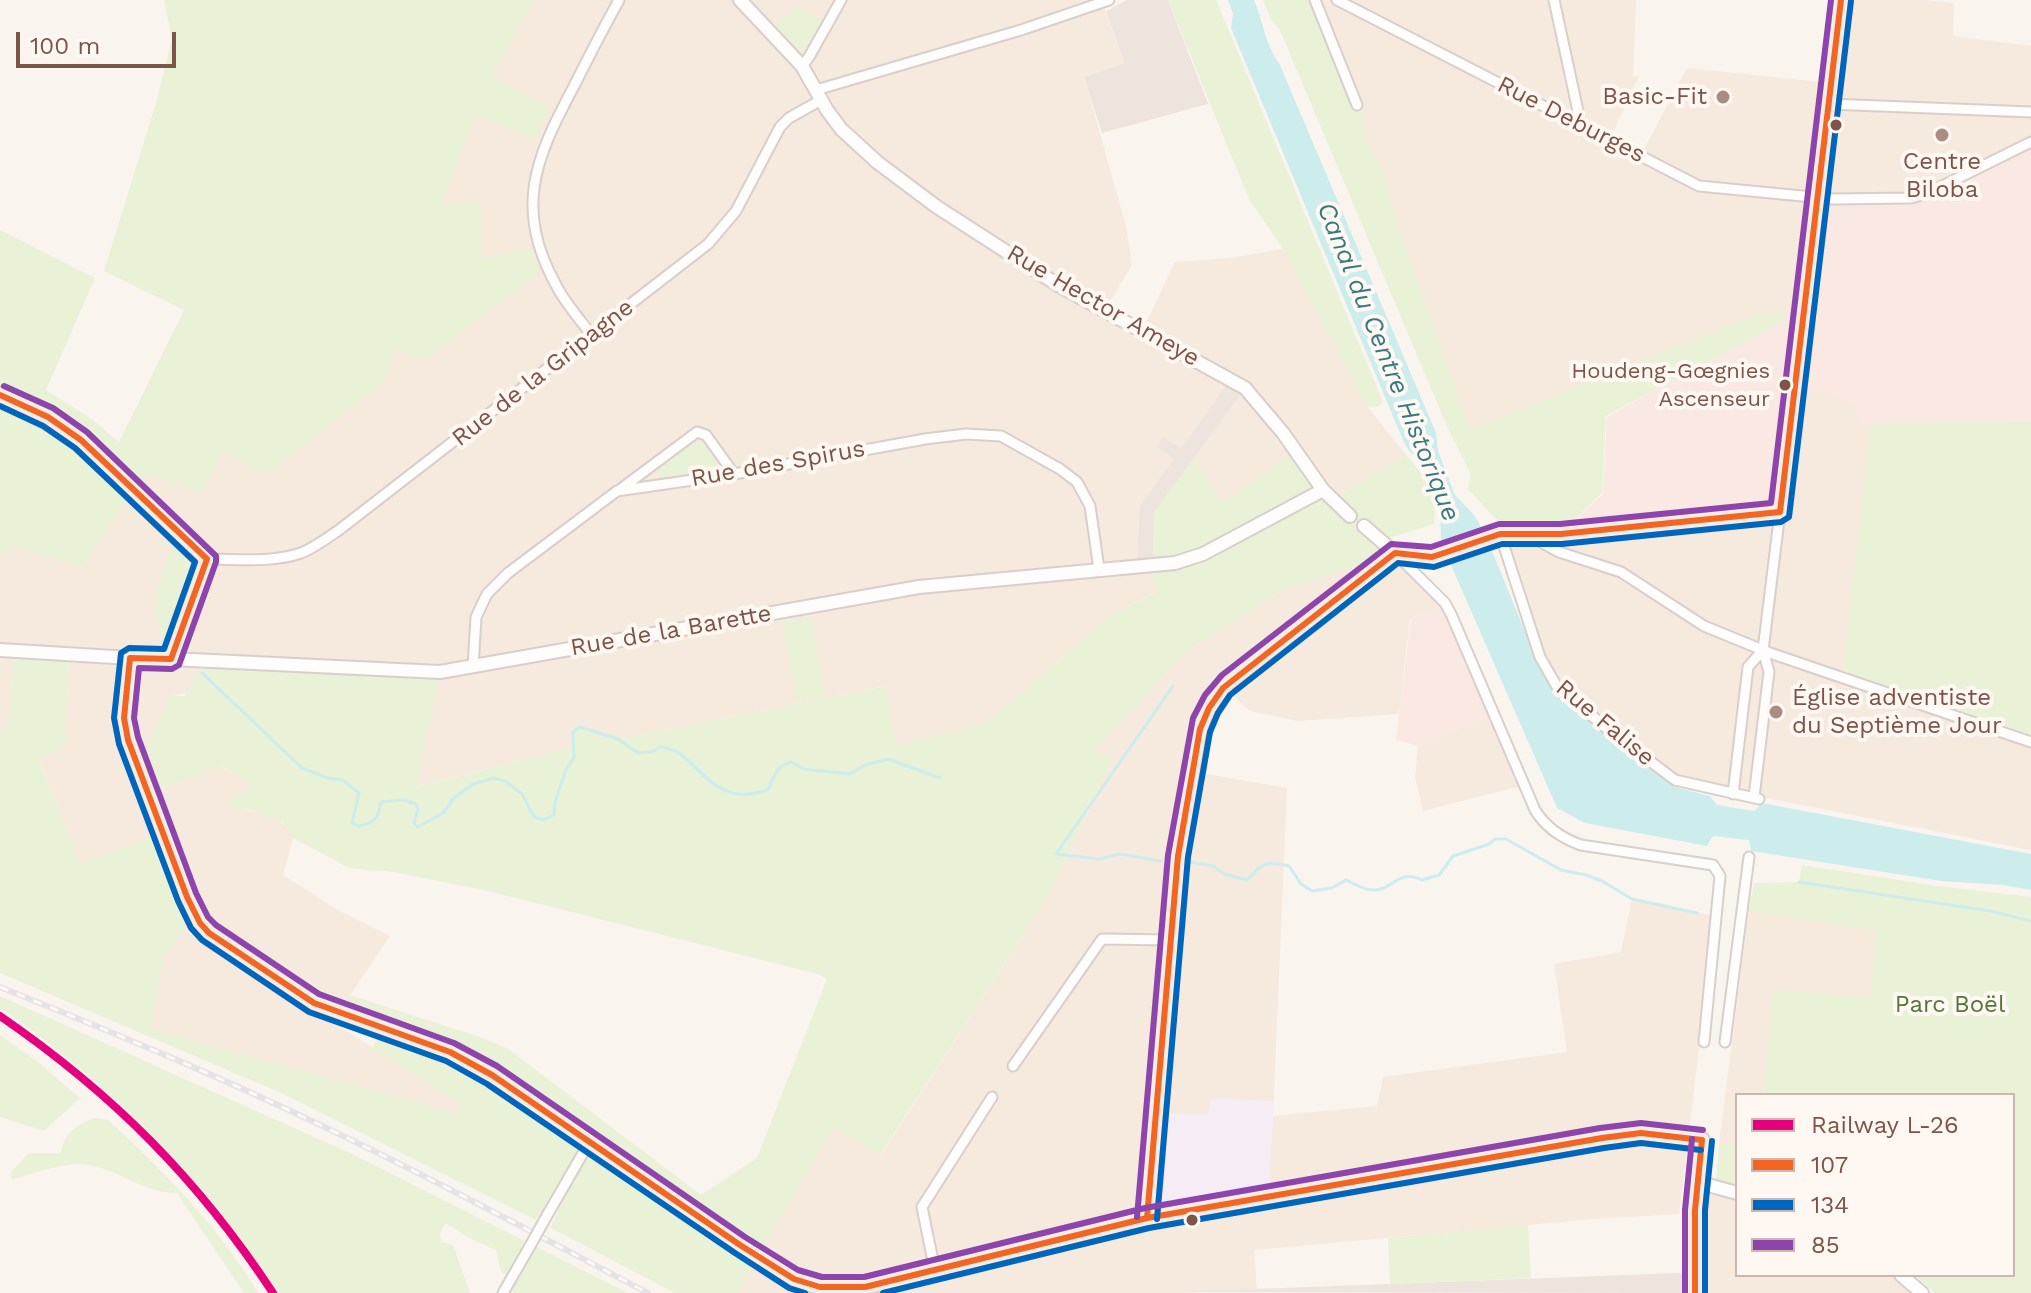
<!DOCTYPE html>
<html>
<head>
<meta charset="utf-8">
<style>
	body { margin:0 }
	#map { position:relative; width:2031px; height:1293px; overflow:hidden; background:#faf4ee; font-family:"Work Sans",sans-serif }
	canvas { display:block }
	.legend { position:absolute; left:1735px; top:1093px; width:280px; height:184px; box-sizing:border-box; background:#fff8f2; border:2px solid #cbb7ae; margin:0; padding:10px 14px; list-style:none; font-size:24px; color:#7d5548 }
	.legend li { display:flex; align-items:center; gap:16px; height:40px }
	.legend b { width:40px; border:2px solid #cbb7ae }
	.scale { position:absolute; left:16px; top:32px; width:160px; height:36px; box-sizing:border-box; border:4px solid #7d5548; border-top:0; padding-left:10px; font-size:24px; line-height:28px; white-space:nowrap; color:#7d5548; -webkit-text-stroke:6px #fff8f2; paint-order:stroke }
</style>
</head>
<body>
<div id="map">
<canvas width="2031" height="1293"></canvas>
<ul class="legend">
<li><b style="height:10px;background:#e5007d"></b>Railway L-26</li>
<li><b style="height:10px;background:#f26522"></b>107</li>
<li><b style="height:10px;background:#0065bd"></b>134</li>
<li><b style="height:10px;background:#8e44ad"></b>85</li>
</ul>
<div class="scale">100 m</div>
</div>
<script>
const ctx = document.querySelector('canvas').getContext('2d');
ctx.lineJoin = 'round';
function fill(path, color) { ctx.fillStyle = color; ctx.fill(path, 'evenodd'); }
function strokePath(path, color, width, dash) { ctx.strokeStyle = color; ctx.lineWidth = width; ctx.lineCap = dash ? 'butt' : 'round'; ctx.setLineDash(dash || []); ctx.stroke(path); }
function drawText(font, color, halo, rows, align = 'center') {
  ctx.font = font + ' "Work Sans",sans-serif'; ctx.lineWidth = 8; ctx.setLineDash([]); ctx.textBaseline = 'middle'; ctx.strokeStyle = halo; ctx.fillStyle = color; for (const [text, x, y, turn = 0] of rows) {
    ctx.save(); ctx.translate(x, y); ctx.rotate((+turn || 0) * Math.PI / 180); ctx.textAlign = isNaN(turn) ? turn : align; if (halo) ctx.strokeText(text, 0, 0); ctx.fillText(text, 0, 0); ctx.restore();
  }
}
const residential = new Path2D(`
	M534 0H1109L1103 4 1124 63 1084 77 1126 226 1132 265 1108 305 1145 325 1175 262 1230 258 1283 249 1367 406 1406 455 1332 500 1148 572 1159 590 1105 619 1047 672 982 724 896 745 885 686 618 739 589 729 573 738 574 747 415 787 439 672 171 695 147 750 156 791 220 766 255 785 226 805 274 817 291 830 293 838 283 875 334 908 390 936 332 1022 463 1104 456 1113 151 1029 162 961 195 914 80 864 39 758 65 746 69 655 14 651 12 696 5 733H0V553L16 547 82 567 133 490 148 474 203 492 221 450 414 272 491 76Z
	M1315 0H1636L1633 77 1639 76 1610 139 1641 155 1687 68 1831 83 1841 0H1925L1954 3 1953 36 2031 46V142L1796 387 1826 391 1859 406V423H1871L1842 678 2031 742V850L1675 780 1547 672 1500 534H1561L1603 494 1607 417 1759 332 1779 310 1739 321 1470 432Z
	M1395 553 1445 603 1410 619 1399 714 1298 721 1250 711 1234 697 1212 728 1206 774 1287 788 1273 1116 1377 1106 1383 1077 1567 1052 1554 964 1621 952 1632 899 1715 916 1679 1214 1594 1219 1254 1250 1257 1290 1177 1293H737L834 1126 881 1155 1048 897 1113 757 1094 750 1188 651 1284 589Z
	M1493 714 1524 785 1423 811 1415 777 1418 746Z
	M1749 910 1878 931 1870 998 1774 990 1763 1095H1737V1144H1719Z
	M1697 1182 1737 1193V1275H1901L1922 1293H1695Z`);
const commercial = new Path2D(`
	M2031 142V422L1858 423V406L1826 391 1795 387 1780 512 1561 534 1603 494 1607 417 1759 332 1784 321H1803L1817 198H1911Z
	M1445 603 1493 714 1418 746 1396 740 1411 619Z`);
const industrial = new Path2D(`
	M1127 0H1168L1208 104 1102 133 1084 77 1124 63 1106 11Z
	M1231 379 1245 388 1154 512 1153 565 1137 566 1140 506 1174 459 1157 446 1163 437 1181 449Z
	M1679 1273H1694L1695 1293 1177 1292Z`);
const education = new Path2D(`
	M1211 1098 1274 1101 1269 1192 1168 1210 1170 1204 1158 1203 1165 1113 1208 1114Z`);
const green = new Path2D(`
	M164 0H534L491 76 550 108 535 139 476 115 440 206 446 204 479 202 482 206V258L531 248 540 272 425 360 395 349 383 383 265 475 222 450 203 493 148 474 133 490 82 567 16 547 0 553V230L95 278 46 390 93 420 119 442 184 310 104 271 156 103 172 40Z
	M1168 0H1216L1383 402 1378 407 1367 406 1283 249 1249 199Z
	M1263 0H1315L1358 106 1364 124 1365 140 1384 172 1395 215 1470 430 1739 321 1779 310 1784 321 1606 416 1602 493 1561 533 1505 524 1495 518 1468 489 1471 475 1449 431 1280 30 1271 20Z
	M796 6 823 21 810 43 802 49 795 46 775 26Z
	M2031 422V742L1842 678 1871 423Z
	M698 440 708 447 716 458 714 469 661 478 657 472 658 465 691 441Z
	M1296 451 1332 500 1406 455C1427 479 1438 492 1434 524L1386 539 1395 553 1284 589 1188 651 1094 750 1113 757 1048 897 880 1155 834 1127 737 1293H675L551 1228 577 1163 536 1220 281 1093 0 973V733L5 732 12 697 14 651 69 654 65 746 39 759 80 864 163 833 195 914 162 961 151 1029 456 1113 462 1104 372 1048 384 1029 338 1012 350 995 477 1036 507 1048 701 1195 757 1158 827 979 818 974 488 891 394 872 349 868 293 838 284 823 247 809 243 813 225 804 254 785 221 766 155 791 140 753 147 750 171 695 185 696 204 661 440 672 416 787 574 747 573 732 580 727 618 739 886 686 896 745 982 724 1047 672 1105 619 1158 591 1145 566 1153 565 1154 512 1193 459 1224 502Z
	M171 549 182 552 192 569 169 644 162 643 154 600Z
	M811 617 825 696 797 701 782 622Z
	M1802 865 1938 886 2031 897V1293H1935L1915 1275H2013V1095H1763L1774 990 1870 997 1877 931 1749 910 1754 883 1799 882Z
	M0 996 352 1154 628 1293H509V1284L512 1279 501 1272 496 1250 475 1241 445 1223 440 1234 441 1242 453 1245 470 1293H278C219 1202 154 1128 69 1060 47 1042 25 1023 0 1009Z
	M0 1035 38 1062 80 1098 44 1131 0 1117Z
	M95 1118 108 1120C164 1171 219 1227 258 1293H244L177 1193C143 1194 114 1165 79 1164 58 1164 32 1174 11 1180L12 1171 29 1153H61C62 1136 79 1122 95 1118Z
	M1719 1144H1737V1186L1716 1181Z
	M1528 1225 1531 1278 1390 1284 1388 1238Z`);
const water = new Path2D(`
	M1228 0H1254C1264 24 1265 44 1280 65L1436 433 1438 451 1455 495 1474 515 1485 534 1542 673 1560 697 1675 787 1710 796 1717 805 1754 811 1762 803 2031 854V890L2003 885 1941 881 1751 851 1749 840 1713 836 1707 846 1585 823 1557 808 1441 542 1440 504 1423 467 1405 445 1231 28 1233 14Z`);
const stream = new Path2D(`
	M202 673 302 768 328 778 343 780 359 793 352 823 358 826C375 823 378 819 381 802L404 800 416 804 418 809 414 823 418 827 443 813 454 798 473 784 494 778 505 781 522 794 534 817 543 820 554 815 555 802 566 769 574 758 573 732 580 727 618 739 638 753 652 752 660 747C698 748 708 813 769 789 773 776 777 766 791 762L803 769 850 774 865 765 888 759 940 778
	M1161 861 1120 854 1099 859 1056 854 1173 686
	M1189 862 1213 866 1224 874 1247 880C1264 863 1265 860 1289 866L1301 884 1312 891 1332 888 1346 880C1353 883 1364 890 1372 890 1394 891 1397 868 1422 880L1439 875 1453 856 1489 844 1495 839H1506L1561 870 1586 875 1602 881 1632 899 1697 913
	M1799 882 1990 911 2031 921`);
const minor = new Path2D(`
	M1315 0 1357 105
	M1337 0 1699 186 1833 199 1911 198 1928 193 2031 142
	M1554 0 1581 125
	M802 66 809 57 841 0
	M816 90 1021 30 1109 0
	M1829 104 2031 112
	M592 335C580 320 565 303 556 285 514 209 535 159 573 88 588 58 603 29 619 0
	M618 491 697 432 706 435 734 474
	M1500 534 1540 657 1556 685 1605 727 1675 780 1759 799
	M1530 536 1559 552 1621 572 1704 626 1770 653 2031 742
	M1396 554 1445 603 1451 614 1535 810C1546 828 1561 838 1581 845L1713 865 1720 876 1704 1042
	M207 559C237 559 272 563 301 553 314 548 327 538 339 530L708 244 736 211 780 127 789 118 821 100
	M473 667 476 617 487 594 508 573 617 491 734 474 925 439 966 434 1001 436 1060 469 1077 482 1090 506 1099 569
	M1733 794 1748 667 1763 650
	M1754 797 1769 672 1763 650 1780 512
	M1725 1042 1749 857
	M1013 1066 1102 939 1170 940
	M549 1212 590 1141
	M935 1271 922 1207 992 1097
	M503 1293 530 1246`);
const tertiary = new Path2D(`
	M740 0 802 66 827 110 841 129 877 162 937 207 1058 285 1245 388 1283 433 1323 490 1350 516
	M1364 526 1395 553
	M0 650 130 658
	M171 659 440 672 919 587 1175 563 1203 554 1323 490
	M1697 1182 1737 1193
	M1901 1275 1922 1293`);
const primary = new Path2D(`
	M0 395 48 417 81 440 207 559 171 659 130 658 124 718 128 740 187 897 200 923 209 933 314 1003 450 1052 492 1075 740 1245 794 1279 820 1287H865L1147 1218 1602 1138 1641 1133 1702 1140 1695 1210V1293
	M1147 1218 1178 856 1198 737C1203 715 1212 699 1229 682L1395 553 1432 557 1500 534H1561L1780 512 1841 0`);
const rail = new Path2D(`
	M0 987C107 1030 214 1074 318 1124 430 1177 539 1236 648 1293`);
const minorBridge = new Path2D(`
	M530 1246 549 1212`);
const bus1 = new Path2D(`
	M0 395 48 417 81 440 207 559 171 659 130 658 124 718 128 740 187 897 200 923 209 933 314 1003 450 1052 492 1075 740 1245 794 1279 820 1287H865L1147 1218 1602 1138 1641 1133 1702 1140
	M1147 1218 1178 856 1200 729 1209 708 1223 688 1395 553 1432 557 1500 534H1561L1780 512 1841 0
	M1695 1293V1210L1702 1140`);
const bus2 = new Path2D(`
	M0 406 43 426 75 448 195 562 164 649 129 648 121 653 114 718 119 744 178 901 191 928 202 940 309 1012 446 1061 487 1084 735 1253 789 1288 805 1293
	M1157 1219 1188 857 1210 732 1218 713 1230 695 1398 563 1434 567 1502 544H1562L1781 522 1789 517 1851 1
	M883 1293 1149 1228 1604 1148 1641 1143 1701 1150
	M1705 1293V1210L1712 1141`);
const bus3 = new Path2D(`
	M4 386 53 408 87 432 216 556V562L179 665 172 669 139 668 134 718 138 737 196 893 208 917 216 925 319 994 454 1043 497 1066 745 1237 798 1270 822 1277H864L1145 1208 1600 1128 1641 1123 1703 1130
	M1137 1217 1168 855 1193 718 1205 695 1222 675 1391 544 1431 547 1499 524H1560L1771 503 1831 0
	M1685 1293V1210L1692 1139`);
const rail1 = new Path2D(`
	M0 1016C112 1093 198 1179 273 1293`);
const markers = [
	[1723,97,8,"#a98d82"],
	[1836,125,7,"#7d5548"],
	[1942,135,8,"#a98d82"],
	[1785,385,7,"#7d5548"],
	[1776,712,8,"#a98d82"],
	[1192,1220,7,"#7d5548"]
];
const busNames = [
	["Houdeng-Gœgnies",1770,372],
	["Ascenseur",1770,400]
];
const poiNames = [
	["Basic-Fit",1707,97],
	["Centre",1942,162,"center"],
	["Biloba",1942,190,"center"],
	["Église adventiste",1792,698,"left"],
	["du Septième Jour",1792,726,"left"]
];
const streetNames = [
	["Rue Deburges",1571,120,27],
	["Rue Hector Ameye",1103,306,30],
	["Rue de la Gripagne",543,373,-38],
	["Rue des Spirus",778,464,-10],
	["Rue de la Barette",671,631,-10],
	["Rue Falise",1605,723,40]
];
const parkNames = [
	["Parc Boël",1950,1005]
];
const waterNames = [
	["Canal du Centre Historique",1388,362,68]
];
fill(residential, '#f6e9de');
fill(commercial, '#fae8e2');
fill(industrial, '#ede4dd');
fill(education, '#f5ecf6');
fill(green, '#e9f1d7');
fill(water, '#cdeded');
strokePath(stream, '#cdeded', 3);
strokePath(minor, '#d9cfca', 13);
strokePath(tertiary, '#d9cfca', 16);
strokePath(primary, '#dccfca', 18);
strokePath(minor, '#fefdfc', 9);
strokePath(tertiary, '#fefdfc', 12);
strokePath(primary, '#f4ede6', 14);
strokePath(rail, '#e6e3e7', 6);
strokePath(rail, '#fff8f2', 3, [9]);
strokePath(minorBridge, '#d9cfca', 13, []);
strokePath(minorBridge, '#fefdfc', 9);
strokePath(bus1, '#f26522', 6);
strokePath(bus2, '#0065bd', 6);
strokePath(bus3, '#8e44ad', 6);
strokePath(rail1, '#e5007d', 8);
for (const [x, y, r, color] of markers) { const dot = new Path2D(); dot.arc(x, y, r, 0, 2 * Math.PI); ctx.fillStyle = color; ctx.fill(dot); strokePath(dot, '#fff8f2', 3); }
drawText('22px', '#7d5548', '#fff8f2', busNames, 'right');
drawText('24px', '#7d5548', '#fff8f2', poiNames, 'right');
drawText('24px', '#7d5548', '#fff8f2', streetNames);
drawText('24px', '#537739', '#fff8f2', parkNames);
drawText('italic 26px', '#37797c', '#fff8f2', waterNames);
</script>
</body>
</html>
